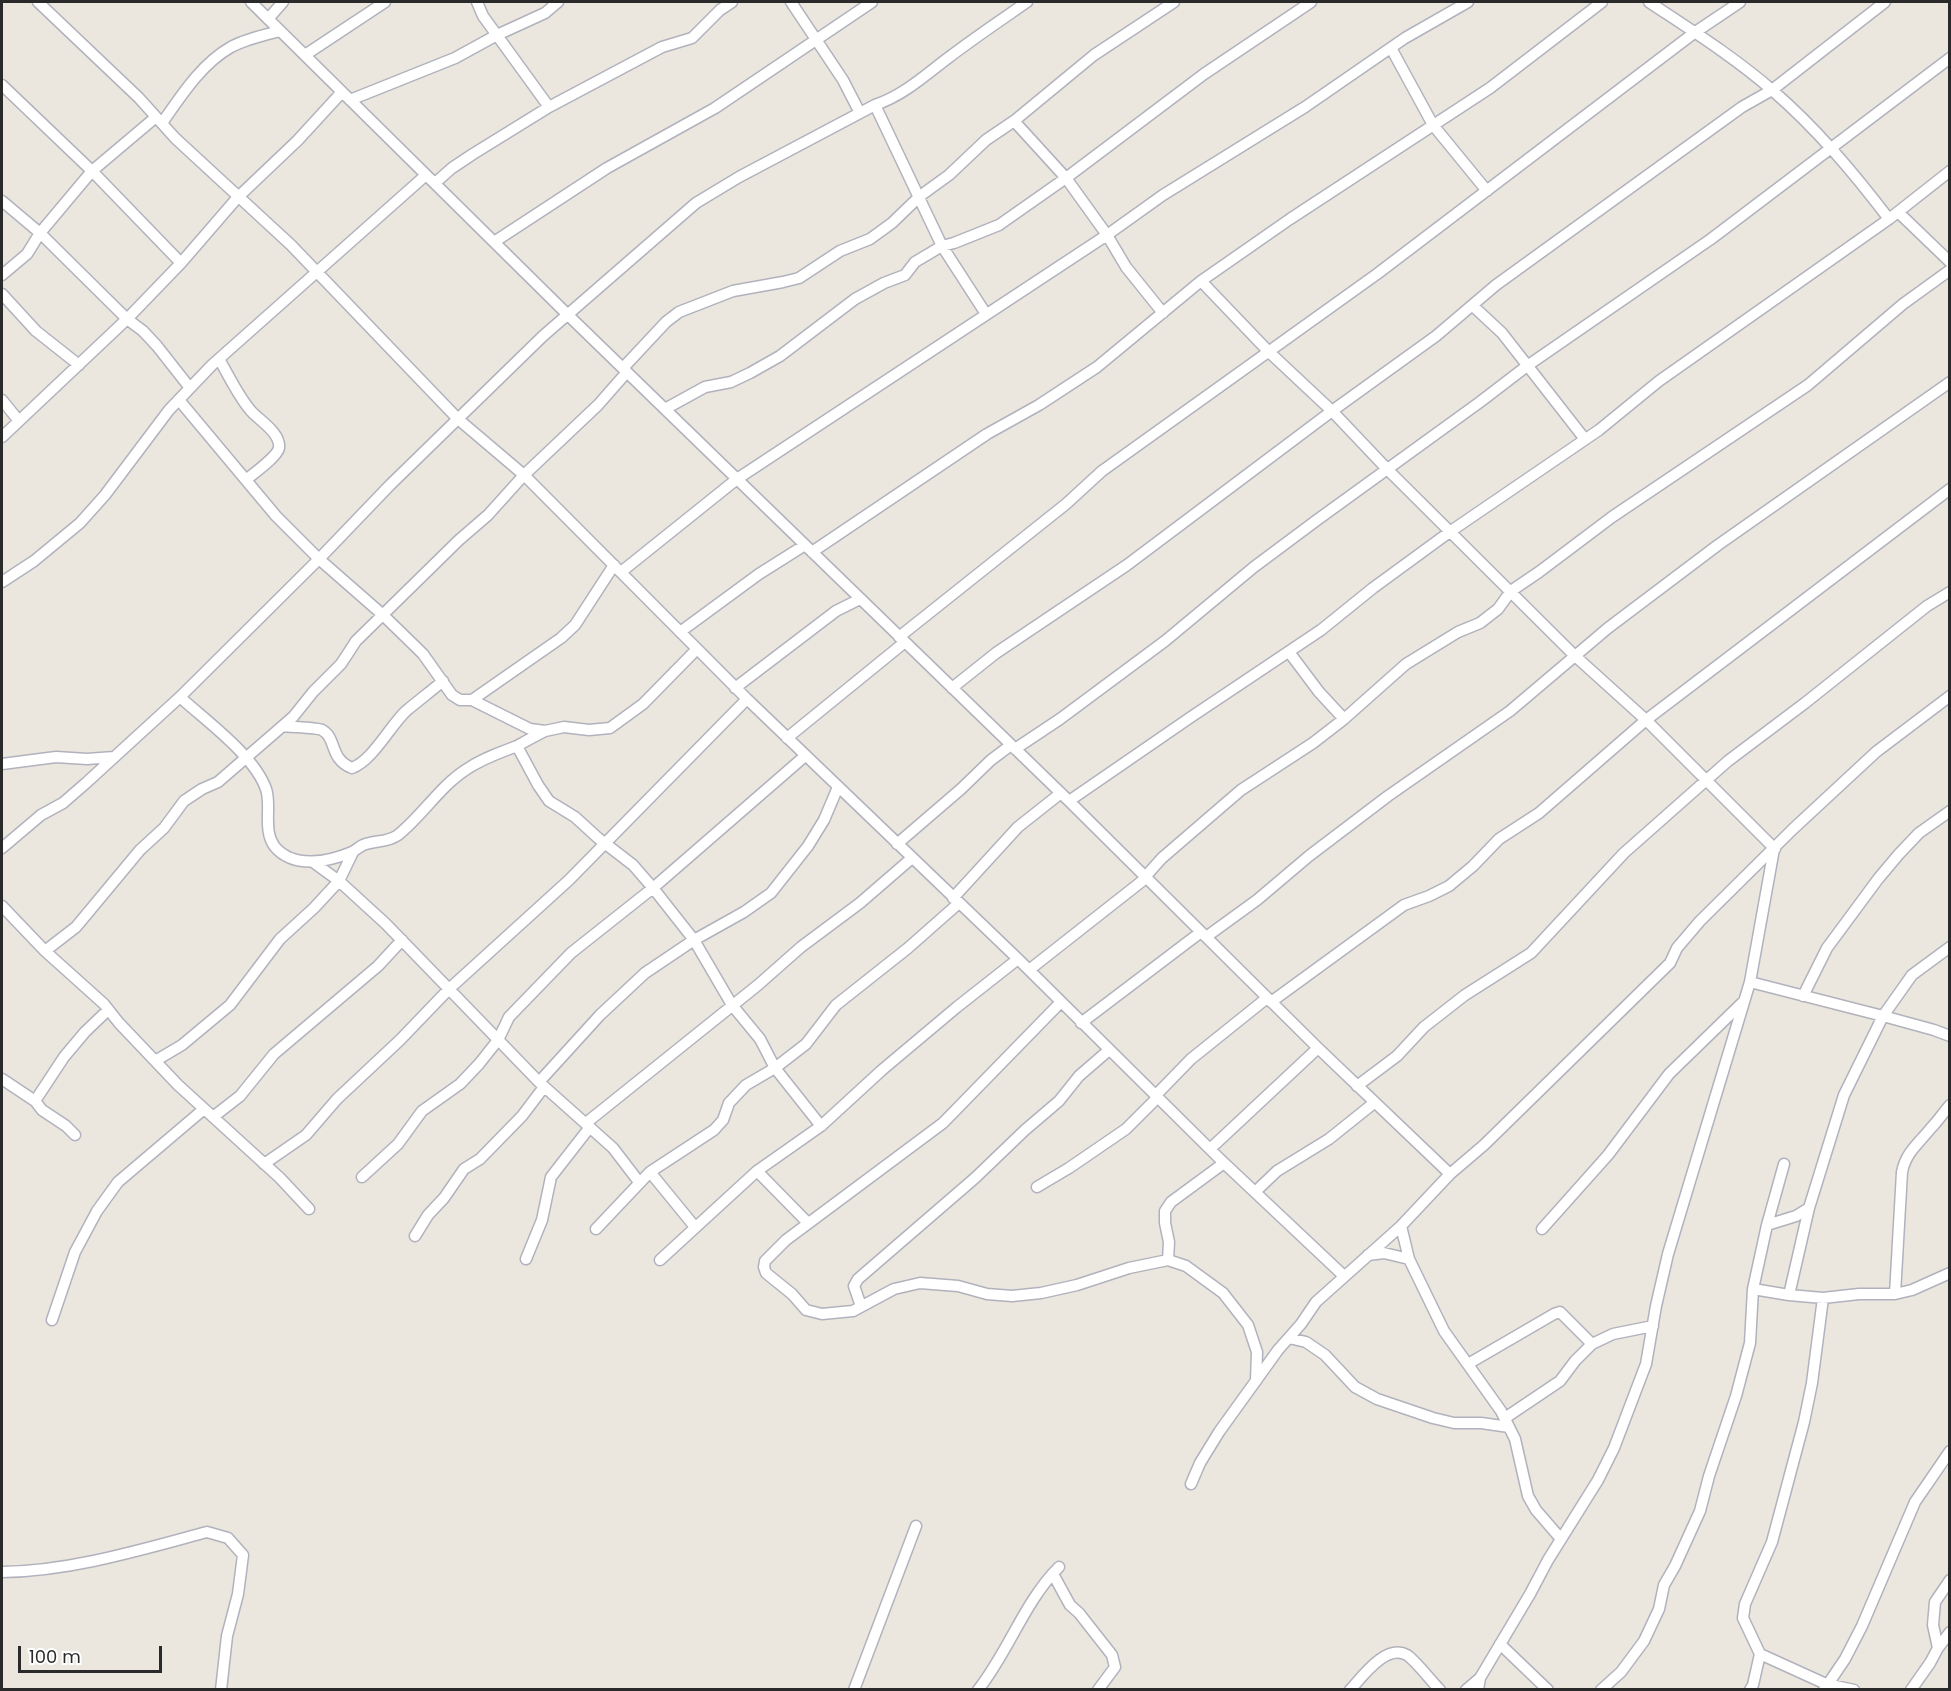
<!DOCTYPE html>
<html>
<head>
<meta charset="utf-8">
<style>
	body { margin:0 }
	#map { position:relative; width:1951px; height:1691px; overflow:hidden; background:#ebe7de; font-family:Poppins,sans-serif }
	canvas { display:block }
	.frame { position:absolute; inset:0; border:3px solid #2a2a2a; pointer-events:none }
	.scale { position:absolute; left:18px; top:1646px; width:144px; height:27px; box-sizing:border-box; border:3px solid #2a2a2a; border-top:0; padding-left:8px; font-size:18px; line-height:21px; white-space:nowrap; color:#2a2a2a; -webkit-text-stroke:4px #fff; paint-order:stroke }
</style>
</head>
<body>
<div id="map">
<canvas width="1951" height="1691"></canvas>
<div class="frame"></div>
<div class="scale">100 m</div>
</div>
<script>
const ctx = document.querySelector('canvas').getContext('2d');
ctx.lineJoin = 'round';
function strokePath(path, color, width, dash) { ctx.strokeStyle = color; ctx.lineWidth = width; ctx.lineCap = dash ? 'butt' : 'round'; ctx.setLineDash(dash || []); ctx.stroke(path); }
const minor = new Path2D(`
	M38 2 139 98 175 138 291 245 458 419 524 475 747 699 1018 959 1224 1163 1344 1276
	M251 2 569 316 1069 801 1318 1048 1450 1174
	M477 2 483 16 549 107
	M791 2 843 80 860 113
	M1649 2C1691 30 1734 57 1772 90 1817 129 1853 172 1889 219
	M268 19 283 2
	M1391 48 1433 125 1487 191
	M305 55 385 2
	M2 85 92 171 181 263
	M350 100 455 58 497 35 545 13 558 2
	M875 105 942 246 986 314
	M1014 121 1066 178 1107 235 1126 267 1163 313
	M162 123C181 96 201 64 231 47 246 39 264 35 280 31
	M435 183 452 168 473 154 549 107 662 47 692 38 720 10 732 2
	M2 201 40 233 127 319 143 331 157 346 190 388
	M1898 212 1950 262
	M494 242 607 168 715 108 872 2
	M2 275 27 254 40 233 92 171 156 117
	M1201 281 1290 219 1490 88 1602 2
	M2 294 36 331 79 365
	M1473 306 1502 333 1584 438
	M219 359C229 376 238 396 251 411 259 420 281 433 279 448 277 457 254 473 246 480
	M623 368 666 322 679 312 733 291 783 282 799 278 840 251 870 239 892 223 920 196 949 175 986 140 1014 121 1094 55 1174 2
	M2 400 19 421
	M179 400 276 516 319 559 383 615 423 654 452 695 460 700H472L530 729 545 731 564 727 589 730 610 728 643 704 697 649
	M665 409 705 387 731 382 750 373 780 356 855 299 884 283 905 275 915 262 942 246 954 243 999 225 1066 178 1204 74 1311 2
	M2 437 127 319 181 263 238 197 298 140 342 92
	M812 552 987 434 1039 405 1097 367 1201 281 1268 351 1332 411 1388 470 1574 655 1646 720 1775 849
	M621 572 737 479 1107 235 1163 195 1305 107 1405 38 1468 2
	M2 582 34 561 80 523 105 495 169 410 212 365 426 175
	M680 632 759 574 805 545
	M899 637 1066 504 1102 471 1377 274 1694 33 1740 2
	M1289 652 1319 692 1344 719
	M735 688 836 611 860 599
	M952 688 996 653 1127 565 1332 411 1436 336 1496 285 1742 107 1772 90 1885 2
	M180 697C206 721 254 755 266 789 272 806 262 830 275 847 294 869 328 862 352 852 356 850 359 847 363 845 375 840 387 843 398 835 423 815 440 786 467 769 483 758 499 753 517 746 526 741 535 736 545 731
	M472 700 561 638 575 625 614 565
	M283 726C290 727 318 728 322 730 337 738 329 759 352 768 373 760 390 726 406 711 418 701 431 691 443 681
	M787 738 905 642
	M517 746 538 785 549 801 575 817 598 838 633 865 653 888 694 940 732 1005 760 1039 775 1068 821 1126
	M1015 749 1060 719 1165 641 1254 567 1317 520 1480 402 1527 366 1711 239 1950 58
	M2 764 56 757 87 759 114 757
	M1069 801 1191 717 1321 630 1373 588 1451 531 1599 430 1659 381 1889 219 1950 171
	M897 844 961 789 991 760 1011 745
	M2 848 41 815 63 803 86 783 180 697 319 559 390 485 543 336 696 203 739 177 875 105C904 95 924 76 948 58 974 38 1001 20 1027 2
	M313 862 339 881 386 924 539 1082 613 1148 639 1182
	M1145 877 1162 858 1241 790 1313 743 1344 719 1406 664 1458 632 1480 623 1498 609 1511 591 1539 572 1612 517 1808 385 1903 304 1950 270
	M953 898 1018 827 1061 793
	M2 906 45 951 104 1004 119 1023 178 1085 280 1178 309 1209
	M1206 937 1257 900 1309 856 1388 796 1510 711 1608 628 1718 545 1950 382
	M45 951 76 927 140 850 164 828 184 801 202 789 218 782 293 717 313 692 341 664 356 641 459 540 488 515 524 475 598 405 627 372
	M1029 970 1146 878
	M1750 982 1883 1016 1934 1030 1950 1036
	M1803 996 1827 948 1878 879 1899 854 1919 833 1950 811
	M1061 1002 943 1123 786 1240 765 1261 764 1267 766 1273 792 1294 806 1310 822 1314 853 1311 894 1289 920 1283 958 1286 987 1294 1012 1296 1041 1293 1077 1285 1129 1268 1168 1260 1186 1266 1223 1293 1248 1325 1257 1352 1256 1381
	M1271 1002 1404 905 1429 896 1449 886 1473 866 1499 839 1539 813 1646 720 1950 489
	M1081 1023 1201 932
	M155 1061 182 1045 230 1005 280 939 314 908 339 881 353 852
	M2 1079 35 1101 42 1110 66 1126 75 1135
	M539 1082 600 1015 645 973 694 940 744 912 771 893 808 846 824 820 838 787
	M1357 1086 1397 1056 1424 1027 1465 995 1531 953 1624 853 1728 761 1805 703 1927 606 1950 592
	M1156 1095 1191 1059 1267 998
	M35 1101 64 1057 85 1032 108 1010
	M213 1117 240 1096 274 1054 378 966 402 940
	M586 1123 758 985 801 947 860 903 912 858
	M1210 1149 1318 1048
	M264 1164 306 1135 337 1099 400 1040 449 989 569 880 747 699
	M757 1171 808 1223
	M650 1172 695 1227
	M362 1177 398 1144 422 1111 460 1084 479 1064 498 1040 509 1017 571 953 653 888 805 756
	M1037 1187 1069 1168 1126 1129 1158 1097
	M1255 1192 1277 1171 1329 1139 1374 1103
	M1767 1225 1796 1216 1809 1208
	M1401 1226 1409 1259 1444 1331 1501 1411 1515 1439 1528 1496 1536 1510 1561 1539
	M596 1229 650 1172 714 1130 723 1120 729 1103 746 1085 775 1068 806 1044 836 1005 908 948 959 903
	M1542 1229 1608 1155 1669 1074 1742 1003
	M415 1236 428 1215 444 1198 464 1169 480 1159 522 1116 544 1087
	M1368 1255 1384 1253 1409 1259
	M526 1259 542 1220 551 1177 590 1127
	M660 1260 757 1171 821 1126 882 1070 957 1007 1018 959
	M1168 1260 1169 1242 1165 1223V1211L1171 1202 1224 1163
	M1753 1289 1789 1295 1809 1208 1844 1095 1883 1016 1912 975 1950 947
	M1895 1294 1902 1172C1906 1152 1919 1143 1931 1128 1938 1121 1943 1113 1950 1105
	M1789 1295 1823 1298 1859 1294H1895L1912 1290 1950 1273
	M861 1306 854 1286 858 1279 975 1178 1025 1130 1059 1101 1079 1076 1109 1050
	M52 1320 75 1252 97 1211 118 1182 204 1109
	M1289 1338 1306 1342 1325 1355 1355 1387 1377 1399 1433 1418 1454 1423H1481L1509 1427
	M1468 1364 1554 1314 1560 1312 1592 1344
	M1505 1418 1560 1381 1575 1361 1592 1344 1613 1334 1653 1326
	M1191 1484 1200 1463 1219 1432 1278 1350 1301 1324 1316 1302 1401 1226 1450 1174 1484 1145 1670 963 1677 948 1700 921 1793 829 1876 752 1950 696
	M2 1572C71 1571 140 1550 207 1532L228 1538 243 1555 238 1594 227 1636 221 1690
	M1053 1574 1070 1605 1079 1613 1112 1655 1115 1667 1098 1690
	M1500 1644 1548 1690
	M1938 1648 1950 1632
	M1760 1654 1826 1684 1854 1690
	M854 1690 916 1526
	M978 1690C1009 1651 1024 1602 1059 1567
	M1350 1690C1362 1677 1386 1643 1407 1655 1415 1660 1432 1682 1440 1690
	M1466 1690 1480 1678
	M1478 1690 1480 1678 1530 1594 1548 1560 1598 1480 1614 1448 1646 1364 1656 1306 1668 1254 1750 982 1774 849
	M1601 1690 1621 1672 1644 1641 1659 1609 1664 1585 1675 1566 1700 1511 1709 1476 1736 1396 1750 1343 1753 1289 1767 1225 1784 1164
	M1750 1690 1753 1685 1760 1654 1743 1618 1745 1604 1772 1542 1804 1422 1812 1383 1823 1298
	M1824 1690 1845 1659 1862 1626 1915 1502 1950 1451
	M1911 1690 1930 1663 1938 1648 1933 1625 1935 1602 1950 1580`);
strokePath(minor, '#b1b2bd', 13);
strokePath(minor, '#fff', 10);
</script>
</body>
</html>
